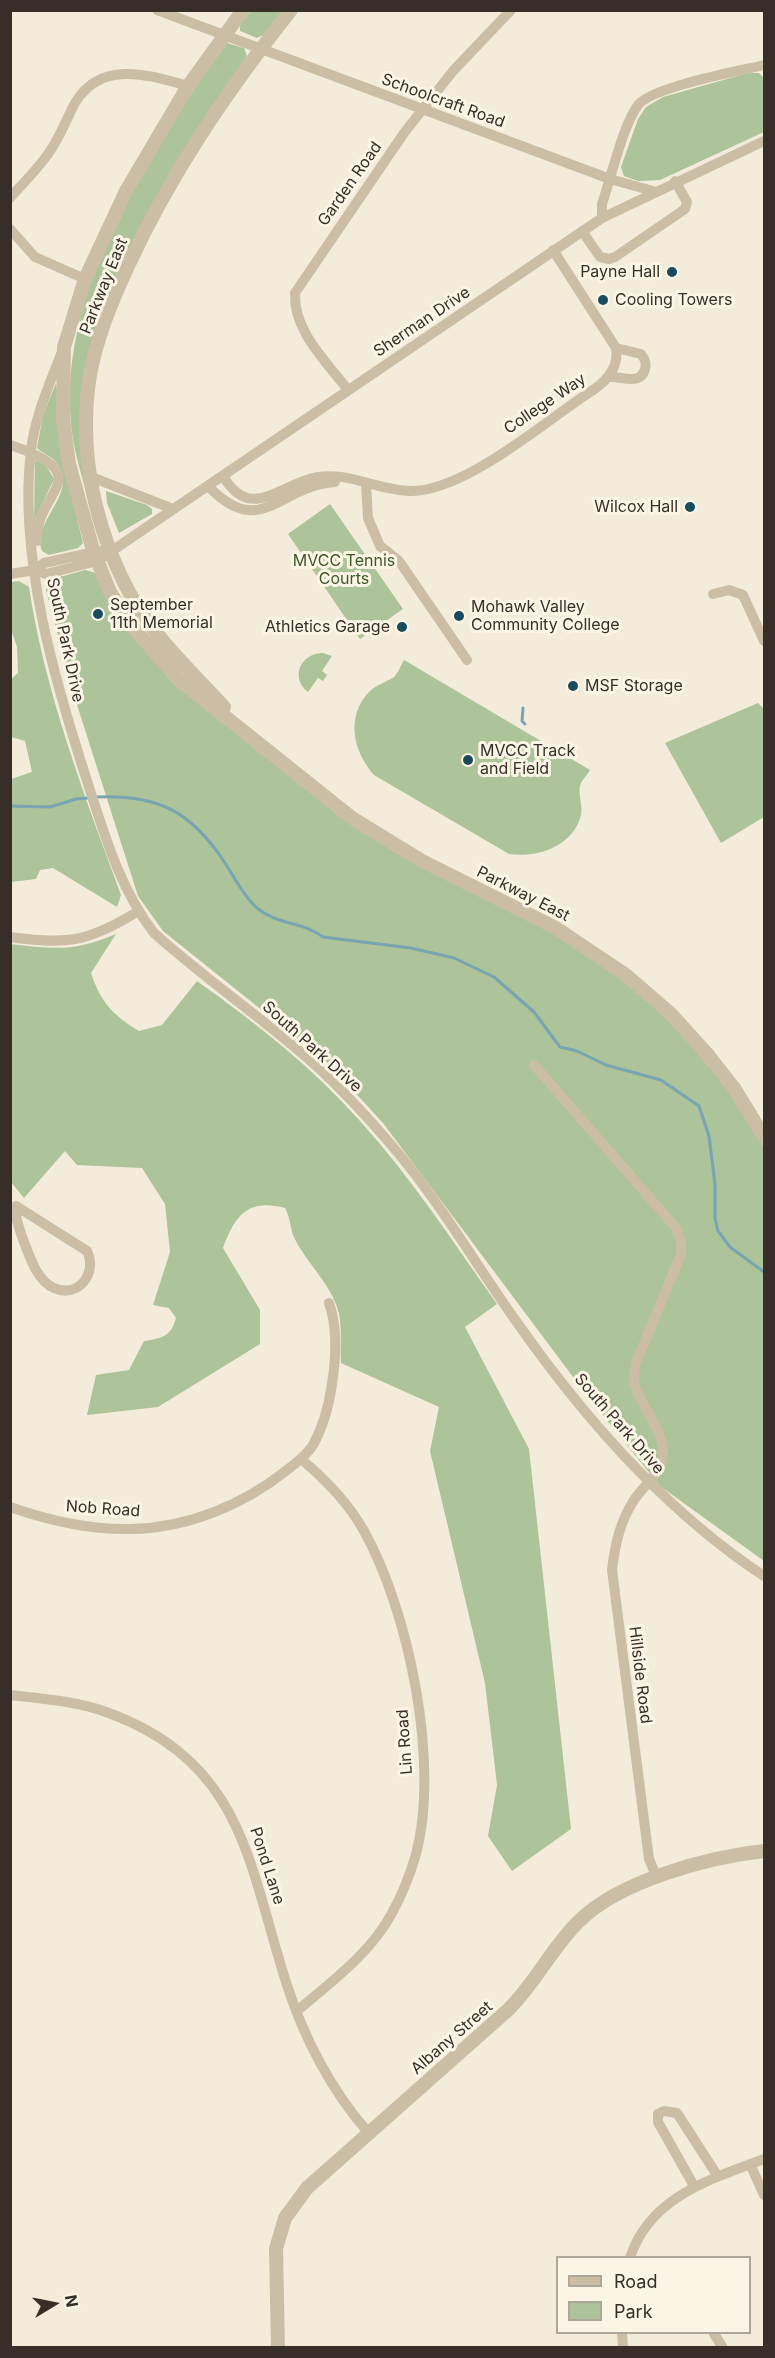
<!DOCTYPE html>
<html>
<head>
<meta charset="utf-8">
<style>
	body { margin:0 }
	#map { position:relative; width:775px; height:2358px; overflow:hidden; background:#f3ecda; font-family:Inter,sans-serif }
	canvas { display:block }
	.frame { position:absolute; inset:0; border:12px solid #372f27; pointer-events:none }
	.legend { position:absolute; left:556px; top:2256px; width:195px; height:78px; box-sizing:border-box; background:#fbf5e6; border:2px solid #ada69a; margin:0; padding:8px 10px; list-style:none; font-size:18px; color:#372f27 }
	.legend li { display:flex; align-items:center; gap:12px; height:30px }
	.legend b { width:30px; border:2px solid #ada69a }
	.north { position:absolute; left:24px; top:2274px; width:60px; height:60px; -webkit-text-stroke:4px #fbf5e6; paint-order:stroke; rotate:80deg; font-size:16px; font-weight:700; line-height:24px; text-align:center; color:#372f27 }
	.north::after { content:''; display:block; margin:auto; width:21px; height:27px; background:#372f27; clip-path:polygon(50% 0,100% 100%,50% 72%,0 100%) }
</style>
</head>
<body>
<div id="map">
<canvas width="775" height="2358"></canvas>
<div class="frame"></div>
<ul class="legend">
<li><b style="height:8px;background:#ccbea5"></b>Road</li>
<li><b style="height:16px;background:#adc399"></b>Park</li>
</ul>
<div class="north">N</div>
</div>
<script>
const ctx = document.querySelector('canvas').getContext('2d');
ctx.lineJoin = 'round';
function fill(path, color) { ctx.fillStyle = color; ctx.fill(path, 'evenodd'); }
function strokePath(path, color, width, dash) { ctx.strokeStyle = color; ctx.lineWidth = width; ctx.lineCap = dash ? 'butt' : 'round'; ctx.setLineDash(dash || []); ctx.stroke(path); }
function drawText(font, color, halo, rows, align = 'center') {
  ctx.font = font + ' Inter,sans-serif'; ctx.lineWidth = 6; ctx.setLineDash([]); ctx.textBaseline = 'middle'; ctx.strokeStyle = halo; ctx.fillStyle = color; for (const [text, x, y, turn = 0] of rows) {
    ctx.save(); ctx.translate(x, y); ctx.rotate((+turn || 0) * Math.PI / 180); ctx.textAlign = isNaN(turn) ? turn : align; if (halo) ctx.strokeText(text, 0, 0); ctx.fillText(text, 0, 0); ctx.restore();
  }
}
const green = new Path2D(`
	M251 11H283L265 34 257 38 240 31V25Z
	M227 43 244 48 247 56 193 136 94 338 90 507C81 471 70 442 70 405 67 277 154 143 227 43Z
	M748 73H759L764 78V132L660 180 638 181 624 176 621 167 638 119 646 107 663 97Z
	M56 383 68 481 83 543 78 548 49 555 42 551C31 520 81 493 56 462 51 456 42 453 37 448L43 415Z
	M35 461 44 462 54 479 34 521Z
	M106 491 147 505 152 509V514L119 533 107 503Z
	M330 504 403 609 360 639 288 534Z
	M85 570 96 573 129 631 165 673 337 814 552 932 631 985 669 1019 731 1093 764 1147V1561L660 1486 588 1397 383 1123 328 1063 163 931 138 896 72 689 46 590 49 580Z
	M19 581 29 587C45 693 84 794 121 895L117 907 53 868 40 870 36 879 11 882V779L32 772 25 741 11 737V679L18 673 17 647 11 629V582Z
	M323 653 332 656 322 671 327 675 323 681 318 678 308 692C290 678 300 653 323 653Z
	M404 660 590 770C587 775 581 781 580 786 578 795 583 806 581 815 573 847 537 858 509 854L374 775C353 751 345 716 370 691 378 684 387 682 394 677 398 673 401 665 404 660Z
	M758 703 764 709V817L721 843 665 743Z
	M116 934 91 973C101 1003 113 1015 139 1031L162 1025 197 981C256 1023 312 1067 360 1121 411 1177 453 1242 497 1304L465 1327 529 1449 571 1829 512 1871 488 1836 497 1785 485 1683 430 1451 439 1407 341 1363C340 1346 343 1323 337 1307 328 1280 305 1262 293 1235 290 1226 290 1217 285 1208 247 1198 235 1216 223 1248L260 1310V1344L158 1407 87 1415 96 1375 129 1370 144 1341C162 1338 171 1337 176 1318L169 1308 153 1305 170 1252 165 1204 142 1168 77 1165 65 1151 24 1198 11 1182 10 944C55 949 74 952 116 934Z`);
const stream = new Path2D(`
	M523 708 522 721 525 724
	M95 797C158 794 191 811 225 863 235 878 244 897 257 908 277 925 304 922 323 937L411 948 454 958 494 977 534 1012 560 1047 577 1051 606 1065 661 1080 699 1106 709 1136 715 1184V1218L718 1231 730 1247 764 1272
	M10 806 50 807 76 799 88 798`);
const minor = new Path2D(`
	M157 10 610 179 653 191
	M10 198C24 182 41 166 52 148 61 134 67 118 75 103 101 59 149 75 188 86
	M602 218V204C611 178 623 125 638 105 652 87 739 71 764 65
	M10 229 35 257 85 279
	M582 231 600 257 609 259 615 257 685 209 687 202 675 181
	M61 354C49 386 35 416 31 450 18 557 55 682 88 784 105 836 120 889 154 933 204 978 261 1017 312 1062 343 1090 372 1122 399 1154 442 1206 477 1266 516 1321 584 1418 665 1511 764 1576
	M609 377C621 376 641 386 645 369 647 363 645 359 641 354L616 348
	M348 390C327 362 293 331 295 293L404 133 453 71 511 10
	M10 445C102 475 34 492 37 541
	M89 476 173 509
	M223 476C251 523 279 484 318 477 351 472 378 491 412 491 467 490 545 421 593 390 608 380 619 367 616 348L553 250
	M366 484 368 518 380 546 399 561 467 660
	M208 486C261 541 278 486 335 482
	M35 570 46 574 97 561 602 218 764 141
	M10 574 35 570 44 563 99 551
	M713 594 729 590 743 595 764 641
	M10 937C67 945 88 942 137 912
	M534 1065 676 1228 681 1241V1254L636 1363C635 1369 633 1376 634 1382 639 1404 665 1432 663 1454 662 1473 644 1485 634 1500 620 1522 615 1544 612 1570L649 1859 657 1878
	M16 1206 87 1251C98 1273 78 1299 54 1288 37 1281 30 1257 24 1242 20 1231 14 1216 16 1206Z
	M10 1507C50 1521 89 1530 131 1529 188 1528 243 1505 287 1470 296 1463 306 1456 313 1445 323 1427 329 1405 332 1384 336 1358 338 1328 329 1303
	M10 1695C44 1699 77 1701 109 1713 245 1764 248 1865 287 1985 303 2036 332 2092 368 2132
	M297 2011C330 1983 371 1953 392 1913 402 1895 410 1875 416 1854 440 1763 409 1612 364 1531 349 1504 325 1479 301 1459
	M750 2164 764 2195
	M694 2186 658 2122V2114L664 2111 677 2113 717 2175
	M630 2258C649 2197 711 2179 764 2159
	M622 2332 623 2348
	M713 2332 723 2348`);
const tertiary = new Path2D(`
	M243 10 188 86 126 191 85 279 64 347 63 419 69 464 93 550 110 592 132 626 178 679 352 818 422 861 556 928 626 975 671 1014 708 1055 734 1088 764 1137
	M224 707C191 671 152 635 129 592 95 528 79 454 89 381 95 341 111 303 128 266 171 173 227 91 291 10
	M278 2348 276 2249 285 2218 307 2188 509 2009C535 1983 552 1948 578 1922 619 1881 708 1857 764 1851`);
const markers = [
	[672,272,6,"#194b5c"],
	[603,300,6,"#194b5c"],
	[690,507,6,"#194b5c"],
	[98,614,6,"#194b5c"],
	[459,616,6,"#194b5c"],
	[402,627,6,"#194b5c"],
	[573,686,6,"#194b5c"],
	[468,760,6,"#194b5c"]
];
const streetNames = [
	["Schoolcraft Road",443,101,20],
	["Garden Road",350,184,-55],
	["Parkway East",104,286,-68],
	["Sherman Drive",422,322,-34],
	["College Way",545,404,-34],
	["South Park Drive",65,640,78],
	["Parkway East",523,894,27],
	["South Park Drive",312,1047,42],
	["South Park Drive",619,1424,49],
	["Nob Road",103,1509,4],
	["Hillside Road",640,1675,83],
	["Lin Road",405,1742,-94],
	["Pond Lane",267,1866,72],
	["Albany Street",452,2038,-41]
];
const poiNames = [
	["Payne Hall",660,272,"right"],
	["Cooling Towers",615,300],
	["Wilcox Hall",678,507,"right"],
	["September",110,605],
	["11th Memorial",110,623],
	["Mohawk Valley",471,607],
	["Community College",471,625],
	["Athletics Garage",390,627,"right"],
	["MSF Storage",585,686],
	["MVCC Track",480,751],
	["and Field",480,769]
];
const parkNames = [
	["MVCC Tennis",344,561],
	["Courts",344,579]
];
fill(green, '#adc399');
strokePath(stream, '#77a5b2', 3);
strokePath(minor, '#ccbea5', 10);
strokePath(tertiary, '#ccbea5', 14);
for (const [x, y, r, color] of markers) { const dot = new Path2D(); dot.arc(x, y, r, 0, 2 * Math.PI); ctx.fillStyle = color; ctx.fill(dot); strokePath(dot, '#fbf5e6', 2); }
drawText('16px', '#372f27', '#fbf5e6', streetNames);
drawText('16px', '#372f27', '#fbf5e6', poiNames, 'left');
drawText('16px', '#3e5729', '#fbf5e6', parkNames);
</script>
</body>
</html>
